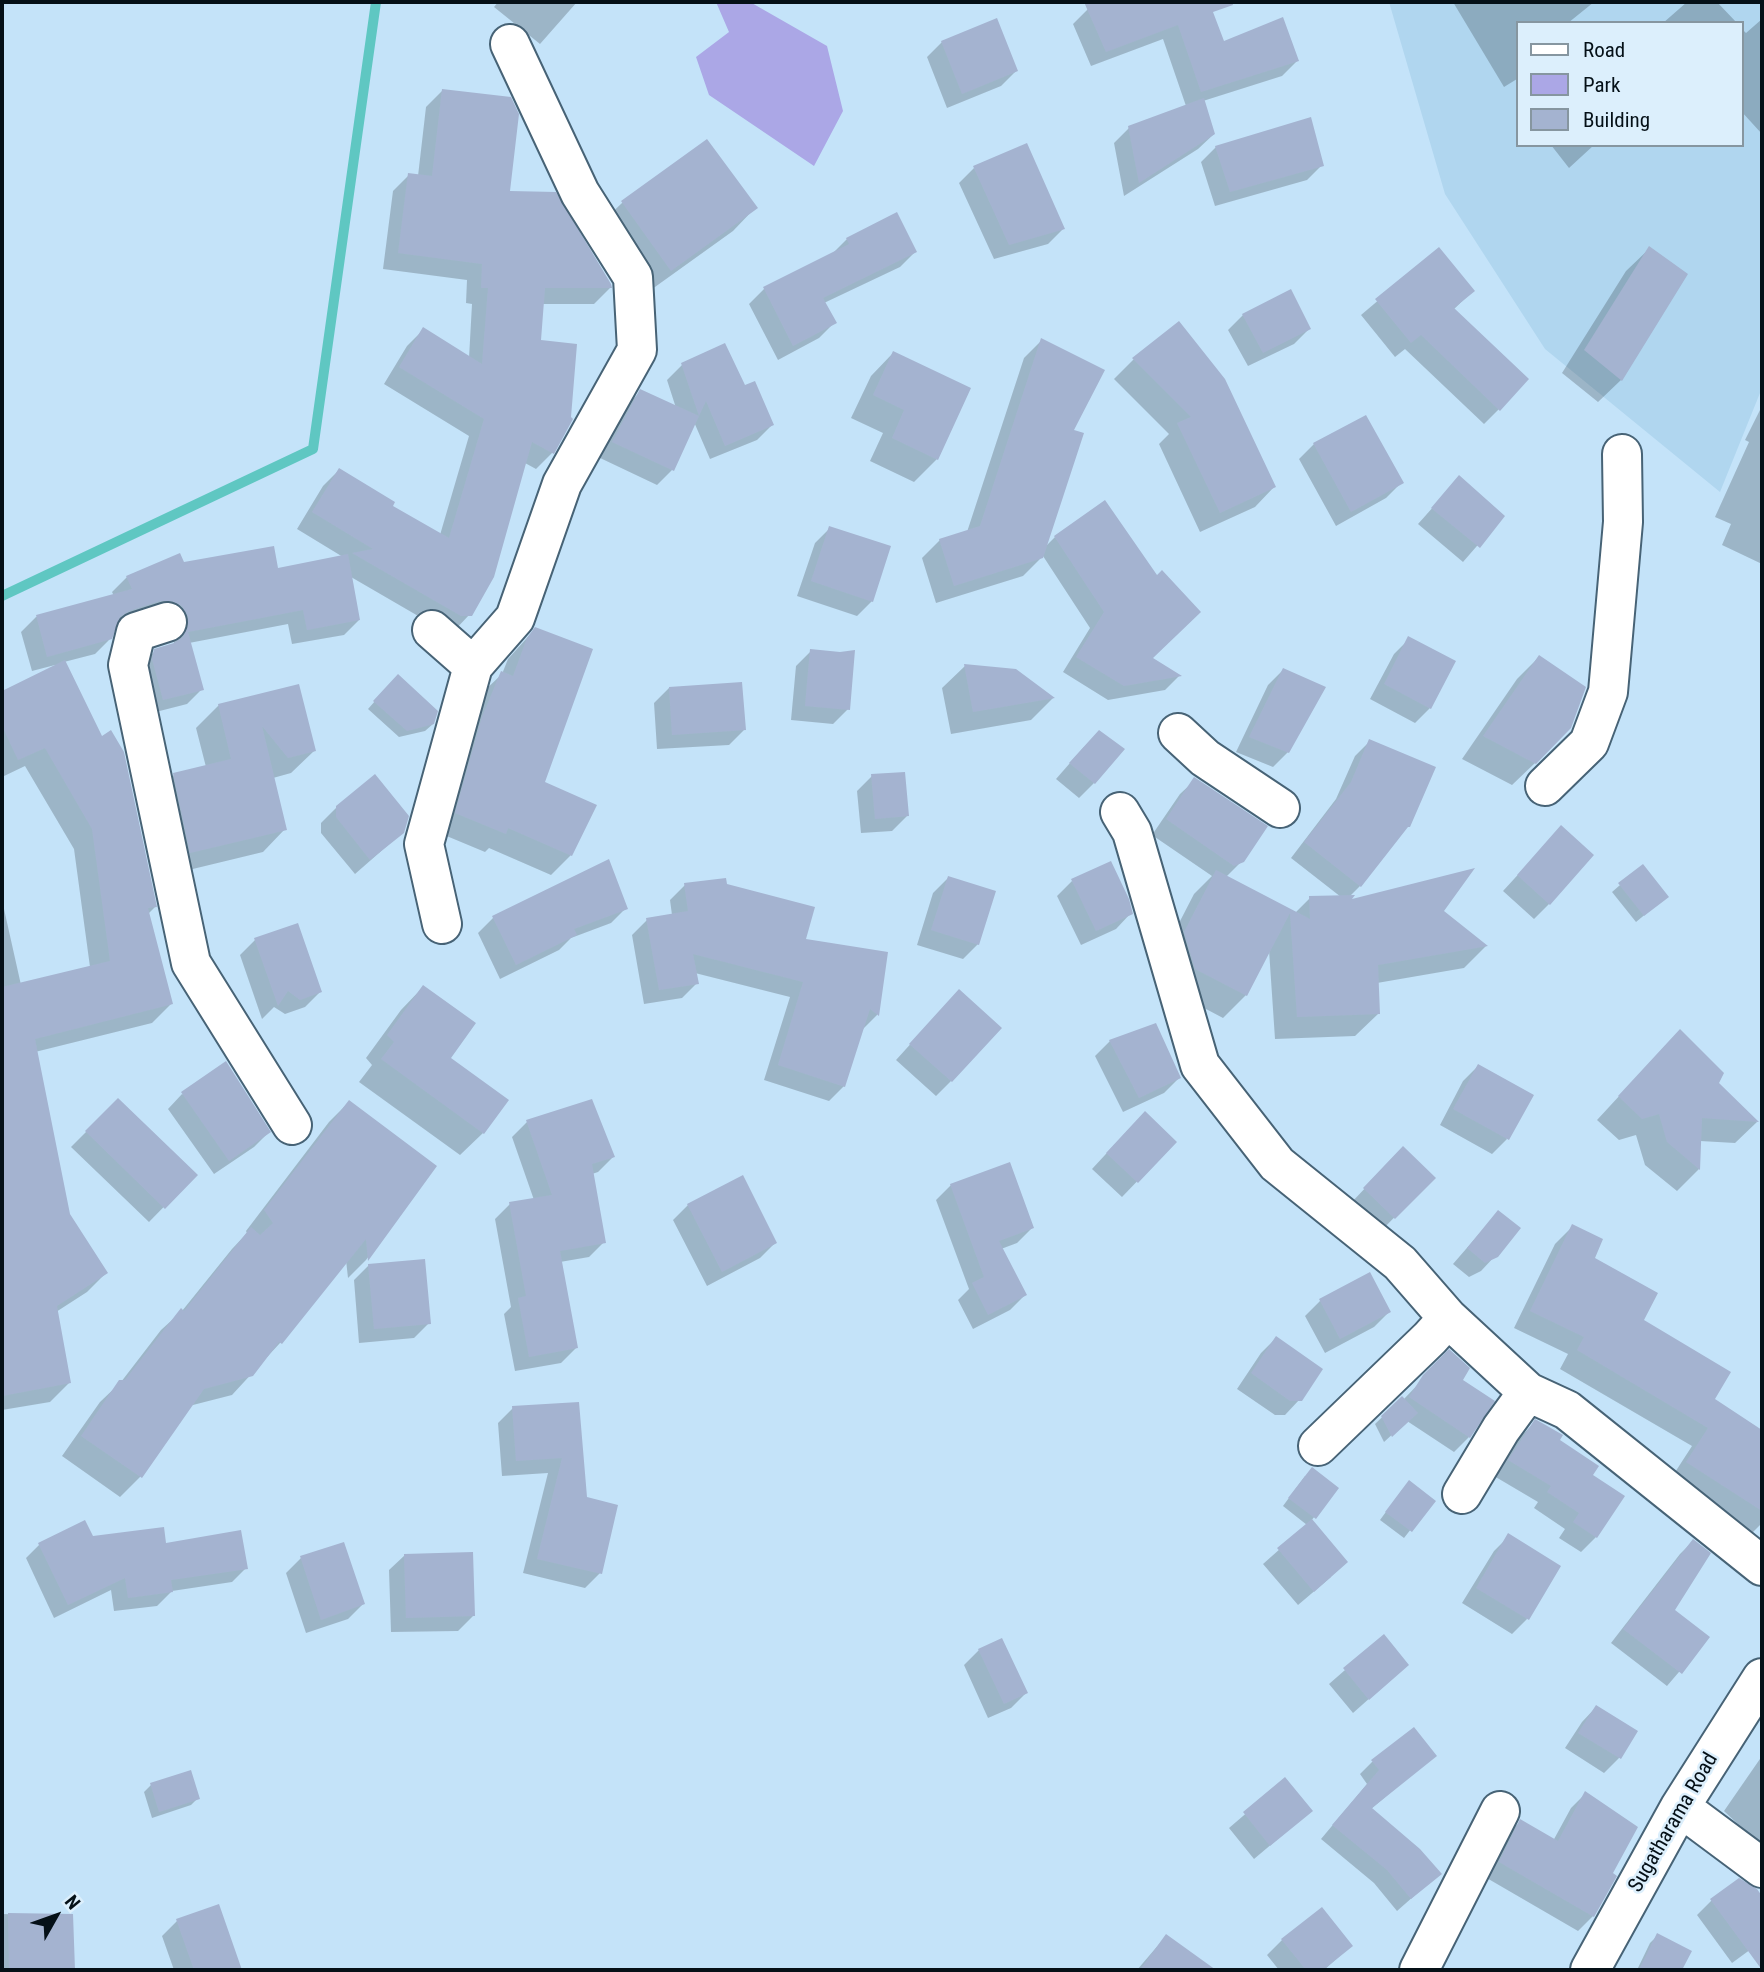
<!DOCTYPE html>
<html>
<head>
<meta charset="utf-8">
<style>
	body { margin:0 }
	#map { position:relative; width:1764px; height:1972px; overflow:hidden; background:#c4e3f9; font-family:"Roboto Condensed",sans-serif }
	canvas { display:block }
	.frame { position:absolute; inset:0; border:4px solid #051017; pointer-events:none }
	.legend { position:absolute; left:1516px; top:21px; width:228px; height:126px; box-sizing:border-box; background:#dceffc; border:2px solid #8696a0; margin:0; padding:9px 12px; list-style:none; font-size:21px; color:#051017 }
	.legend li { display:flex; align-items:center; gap:14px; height:35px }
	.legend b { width:35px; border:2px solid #8696a0 }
	.north { position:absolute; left:21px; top:1881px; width:70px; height:70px; -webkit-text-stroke:5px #dceffc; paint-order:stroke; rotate:50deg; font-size:19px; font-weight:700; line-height:28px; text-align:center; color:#051017 }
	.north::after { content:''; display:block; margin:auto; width:24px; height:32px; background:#051017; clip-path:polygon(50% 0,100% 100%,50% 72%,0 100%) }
</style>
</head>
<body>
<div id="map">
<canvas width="1764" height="1972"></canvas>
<div class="frame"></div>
<ul class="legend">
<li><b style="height:9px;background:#fff"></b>Road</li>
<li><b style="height:19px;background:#aba7e6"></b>Park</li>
<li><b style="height:19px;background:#a4b3d0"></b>Building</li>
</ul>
<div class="north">N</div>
</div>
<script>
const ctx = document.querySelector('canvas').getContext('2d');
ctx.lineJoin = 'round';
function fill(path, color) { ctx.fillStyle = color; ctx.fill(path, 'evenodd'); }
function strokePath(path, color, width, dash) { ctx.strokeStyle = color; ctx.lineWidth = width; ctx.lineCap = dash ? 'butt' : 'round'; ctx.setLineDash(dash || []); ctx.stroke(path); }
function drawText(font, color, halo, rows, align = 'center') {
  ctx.font = font + ' "Roboto Condensed",sans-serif'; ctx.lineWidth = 5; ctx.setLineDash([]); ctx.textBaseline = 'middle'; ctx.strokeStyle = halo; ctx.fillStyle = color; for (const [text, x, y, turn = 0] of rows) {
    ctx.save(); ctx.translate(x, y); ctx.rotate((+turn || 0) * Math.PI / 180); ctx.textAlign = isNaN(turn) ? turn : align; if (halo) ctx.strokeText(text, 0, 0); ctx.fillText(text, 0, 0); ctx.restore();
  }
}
const built = new Path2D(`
	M1389 2H1762V388L1720 492 1545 349 1445 194ZM1517 23H1741V145H1517Z`);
const green = new Path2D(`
	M716 2H750L827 46 843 111 814 166 709 95 696 57 729 32Z`);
const shadow = new Path2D(`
	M498 2H577L540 44 494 7Z
	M1107 2H1207L1223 43 1297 61 1282 76 1203 101 1214 134 1198 149 1124 196 1114 143 1129 128 1186 106 1163 39 1091 66 1073 24 1088 9Z
	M1453 2H1594L1568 23H1517V79L1504 87Z
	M1687 2H1717L1737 23H1663Z
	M1762 19V134L1741 111V28L1746 33Z
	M942 42 1016 71 1001 86 947 108 927 57Z
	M442 91 508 193 610 288 594 304H542L540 342 571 420 552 453 536 469 525 463 470 614 454 631H444L351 577 359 620 344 635 292 644 288 624 189 643 202 689 187 704 148 714 140 666 155 651 173 645 174 642V632L144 615 116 625 110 639 95 654 64 662 155 907 148 914 171 1004 152 1023 35 1052 68 1215 106 1273 87 1292 56 1312 69 1383 50 1402 2 1410V900L21 985 90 967 74 849 25 766 2 777V693L56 667 55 665 32 671 21 632 36 617 114 596 112 592 127 577 183 564 277 570 343 557 297 529 323 486 339 470 391 507 440 535 469 436 384 384 407 346 423 330 469 358 472 304 466 303 467 280 383 269 393 191 409 175 418 176 426 107Z
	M707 141 755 208 733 231 648 292 599 225 622 203Z
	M1551 145H1594L1569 168Z
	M1216 147 1322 165 1307 180 1215 206 1201 162Z
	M974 168 1063 229 1048 244 994 259 959 183Z
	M847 239 915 252 900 267 824 303 834 323 819 338 778 360 749 304 764 289 831 255Z
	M1439 249 1473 291 1453 310 1499 409 1484 424 1405 349 1395 357 1361 315Z
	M1649 249 1621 380 1598 402 1562 373 1626 271Z
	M1243 315 1309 329 1294 344 1248 366 1228 330Z
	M1042 340 1072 431 1044 548 1055 537 1151 659 1179 676 1165 690 1108 700 1063 672 1090 628 1043 556 1023 576 936 603 922 558 940 540 967 532 1024 358Z
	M893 353 937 459 914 482 870 461 883 433 851 418 871 376Z
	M1134 359 1274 487 1255 507 1200 532 1159 444 1169 434 1114 379Z
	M682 365 744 388 772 425 757 440 710 459 694 422 672 470 657 485 598 457 626 406 641 391 676 408 667 380Z
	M1762 406V564L1722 545 1731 524 1715 517 1749 442 1745 440Z
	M1314 444 1401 483 1386 498 1336 526 1299 459Z
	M1459 478 1503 516 1463 562 1418 524Z
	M830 528 872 601 857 616 797 596 815 543Z
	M535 629 542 783 571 855 551 875 489 848 485 852 437 832 482 693 502 674 508 659Z
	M1409 639 1430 708 1415 723 1370 699 1394 654Z
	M811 651 848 709 833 724 791 720 796 666Z
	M1539 657 1535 763 1512 785 1462 759 1517 679Z
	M965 666 1053 698 1031 720 951 734 942 688Z
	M1283 670 1288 752 1273 767 1236 752 1268 685Z
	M391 683 433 724 425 731 399 737 368 709Z
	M669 688 744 730 729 745 657 749 654 703Z
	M219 705 314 751 291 773 273 778 285 829 263 852 168 875 151 797 174 775 206 767 196 728Z
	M1370 741 1360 886 1349 897 1348 902 1442 912 1486 946 1464 968 1377 983 1378 1014 1355 1036 1275 1039 1269 950 1246 995 1223 1018 1172 991 1162 956 1194 894 1212 876 1152 835 1180 794 1195 780 1243 860 1226 877 1295 913 1310 898 1341 897 1291 858 1336 799 1355 756Z
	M1084 747 1094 783 1079 798 1056 779Z
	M872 776 907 816 892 831 861 833 857 791Z
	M337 807 403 832 355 874 321 833V823Z
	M1547 843 1549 904 1534 919 1503 891Z
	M608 861 626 908 611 923 571 938 559 950 500 979 478 933 493 918Z
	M1642 866 1659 903 1636 922 1612 892Z
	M948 878 978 944 963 959 917 945 933 893Z
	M1072 881 1131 913 1116 929 1081 945 1057 896Z
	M685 885 725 886 804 940 886 954 877 1015 861 1031 844 1086 829 1101 764 1080 790 997 695 973 697 983 682 998 644 1004 632 935 647 920 672 915 670 900Z
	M255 940 320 992 305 1007 285 1014 274 1007 262 1019 240 955Z
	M423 987 449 1059 483 1133 460 1155 359 1082 372 1065 366 1058 401 1010Z
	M945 1006 951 1081 936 1096 896 1060Z
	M1110 1041 1179 1078 1164 1093 1123 1112 1095 1056Z
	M1658 1054 1716 1083 1757 1122 1735 1143 1700 1141 1699 1169 1677 1191 1645 1165 1636 1135 1619 1140 1597 1120Z
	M1478 1066 1507 1139 1492 1154 1440 1125 1463 1081Z
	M182 1094 269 1132 254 1147 214 1174 168 1109Z
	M118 1100 195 1175 149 1222 71 1147Z
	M349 1102 435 1166 366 1260 348 1278 346 1260 280 1343 232 1395 189 1406 140 1477 120 1497 62 1456 100 1402 121 1382 161 1330 182 1311 232 1249 247 1233 246 1231 329 1122Z
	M527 1122 613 1157 598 1172 592 1174 604 1242 589 1257 560 1262 576 1348 561 1363 515 1371 504 1314 511 1307 495 1219 510 1204 534 1200 512 1137Z
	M1130 1128 1175 1142 1122 1197 1092 1169Z
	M1388 1164 1433 1178 1379 1233 1350 1204Z
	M951 1185 1032 1228 1017 1243 1001 1249 1025 1295 1010 1310 973 1329 958 1300 969 1289 936 1200Z
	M688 1205 775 1243 760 1258 707 1286 673 1220Z
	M1498 1212 1496 1255 1481 1271 1469 1277 1453 1264Z
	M1573 1226 1592 1259 1641 1320 1712 1400 1762 1432V1523L1752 1533 1670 1480 1692 1446 1560 1369 1568 1354 1514 1328 1555 1244Z
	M369 1265 429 1323 414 1338 359 1343 354 1280Z
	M1320 1301 1389 1312 1374 1327 1325 1353 1305 1316Z
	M1276 1338 1300 1399 1285 1415H1275L1237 1389 1261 1353Z
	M1449 1352 1460 1380 1469 1437 1454 1452 1407 1421 1384 1442 1375 1424 1402 1398 1403 1400Z
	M578 1404 585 1498 600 1573 585 1588 523 1573 548 1473 502 1476 498 1423 513 1408Z
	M1535 1422 1591 1476 1596 1537 1581 1552 1559 1538 1565 1529 1534 1508 1538 1502 1494 1476 1520 1437Z
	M1305 1476 1337 1488 1311 1521 1331 1577 1298 1605 1263 1564 1307 1525 1283 1506Z
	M1402 1490 1433 1501 1404 1538 1380 1520Z
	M1509 1536 1527 1619 1512 1634 1462 1603 1494 1551Z
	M92 1538 165 1545 246 1568 232 1582 172 1591 157 1606 114 1611 111 1590 54 1618 26 1558 40 1544Z
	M1693 1541 1673 1610 1708 1638 1667 1686 1611 1643 1680 1554Z
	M405 1555 473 1616 458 1631 391 1632 389 1570Z
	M301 1558 363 1604 348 1619 306 1633 286 1573Z
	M1384 1636 1407 1665 1353 1713 1329 1684Z
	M979 1650 1026 1693 1011 1708 988 1718 964 1665Z
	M1596 1707 1636 1731 1619 1758 1604 1773 1565 1748 1582 1722Z
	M1435 1755 1371 1809 1439 1874 1397 1911 1374 1883 1321 1839 1367 1784 1360 1774 1372 1762Z
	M1762 1756V1847L1724 1811Z
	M1285 1780 1311 1811 1254 1859 1229 1828Z
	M151 1785 198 1798 191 1805 152 1818 144 1792Z
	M1586 1793 1611 1874 1593 1916 1578 1931 1485 1877 1505 1836 1520 1822 1553 1841 1571 1808Z
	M1756 1890 1762 1899V1941L1732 1963 1697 1915 1712 1900Z
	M2 1914 71 1916 73 1970H2Z
	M177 1921 239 1967 236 1970H174L162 1936Z
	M1166 1936 1198 1960 1191 1970H1137Z
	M1657 1936 1689 1952 1681 1970H1637L1650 1943Z
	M1282 1940 1351 1946 1324 1970H1279L1267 1955Z`);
const stream = new Path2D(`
	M2 596 313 449 376 2`);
const building = new Path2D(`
	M1084 2H1232L1233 5 1213 12 1224 41 1283 17 1299 61 1201 92 1178 25 1106 52Z
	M997 18 1018 71 962 94 941 41Z
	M442 89 511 97 519 114 510 191 556 192 611 284 612 288H545L541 340 577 344 571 417 573 419 554 454 532 442 494 577 472 616H461L352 553 373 549 312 512 339 468 395 502 393 506 449 538 484 419 399 367 423 327 482 364 488 288H481L482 264 398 253 408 173 432 176Z
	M1204 98 1215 134 1139 183 1128 126Z
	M1311 117 1324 166 1230 192 1215 146Z
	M707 139 758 208 671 271 621 201Z
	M1027 143 1065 229 1009 245 973 166Z
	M897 212 917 252 823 298 837 323 793 346 763 287 849 244 846 238Z
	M1649 246 1688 274 1622 381 1584 350Z
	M1439 247 1475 291 1454 308 1529 379 1500 411 1421 335 1411 343 1375 299Z
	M1291 289 1311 329 1263 353 1242 314Z
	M1179 321 1225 379 1276 487 1220 513 1177 423 1191 417 1132 358Z
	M1041 338 1105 370 1074 430 1084 433 1043 558 954 586 939 539 980 526Z
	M725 343 745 385 755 381 774 425 725 446 706 401 699 416 681 363Z
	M893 351 971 388 938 460 892 438 904 410 873 395Z
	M640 389 699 416 674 471 612 442Z
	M1366 415 1404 483 1351 512 1313 443Z
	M1459 475 1505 516 1480 548 1431 508Z
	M1105 500 1157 575 1162 570 1201 612 1153 658 1182 676 1124 686 1076 657 1104 612 1054 536Z
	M829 526 891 546 873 602 811 581Z
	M274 546 278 568 348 554 360 620 307 630 303 610 188 632 204 690 163 700 152 659 154 649 174 643 183 637 188 626V616L182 606 172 601H160L129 611 120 617 112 639 47 657 36 615 132 589 126 576 180 553 184 562Z
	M535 627 593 649 545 782 597 805 572 856 508 828 506 834 455 813 482 717 501 671 513 676 527 638Z
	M1408 636 1456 661 1431 709 1384 684Z
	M810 649 840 652 855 650 850 710 805 706Z
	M1539 655 1586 687 1571 728 1536 764 1483 736Z
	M65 660 102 736 111 730 124 752 157 907 148 908 173 1004 35 1039 70 1214 108 1273 57 1306 71 1383 2 1396V987L110 961 92 829 45 748 18 760 2 726V691Z
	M964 664 1016 669 1055 698 973 712Z
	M1283 668 1326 687 1289 753 1249 737Z
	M398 674 438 711 434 724 407 731 373 701Z
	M742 682 746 730 672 735 669 687Z
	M299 684 316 751 288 758 262 726 287 830 190 853 173 773 231 759 218 704Z
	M1099 730 1125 749 1095 784 1069 763Z
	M1369 739 1436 767 1410 827H1408L1361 887 1304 842 1351 782Z
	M905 772 909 816 875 819 871 774Z
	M375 774 409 816 404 833 370 860 336 817V806Z
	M1194 777 1268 826 1244 862 1234 866 1166 819Z
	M1561 825 1594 855 1550 905 1517 875Z
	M609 859 628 909 574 929 577 935 516 965 492 916Z
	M1111 861 1129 899 1133 914 1096 931 1071 879Z
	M1643 864 1669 897 1644 916 1618 883Z
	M1475 868 1444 911 1488 946 1378 965 1380 1014 1297 1017 1290 913 1247 996 1195 969 1184 932 1216 870 1310 919 1309 896 1355 895 1352 899Z
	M948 876 996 891 979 945 931 930Z
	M726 878 727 884 815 907 806 939 888 952 879 1016 870 1009 845 1087 778 1065 803 982 693 954 699 984 659 990 646 918 688 911 684 883Z
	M298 923 322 992 300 1000 288 991 278 1006 254 938Z
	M423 985 476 1023 451 1058 509 1100 484 1134 381 1059 394 1042 387 1035Z
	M959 989 1002 1028 952 1082 909 1044Z
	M1156 1023 1181 1078 1139 1098 1109 1040Z
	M1680 1029 1724 1073 1719 1083 1759 1122 1702 1118 1700 1170 1667 1142 1659 1114 1642 1119 1618 1096Z
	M226 1061 271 1132 229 1161 181 1092Z
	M1478 1064 1534 1095 1509 1140 1453 1109Z
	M118 1098 198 1175 165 1209 85 1131Z
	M592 1099 615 1157 592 1164 606 1243 560 1251 578 1348 529 1357 518 1298 526 1296 509 1202 552 1195 526 1120Z
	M349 1100 437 1166 368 1261 366 1239 282 1344 279 1342 253 1376 204 1389 142 1478 81 1436 119 1380H125L181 1308 184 1311 251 1227 260 1235 273 1223 264 1210Z
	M1145 1111 1177 1142 1138 1183 1106 1153Z
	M1403 1146 1436 1178 1395 1219 1363 1188Z
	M1010 1162 1034 1228 999 1241 1027 1295 988 1315 972 1283 984 1277 950 1184Z
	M743 1175 777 1243 722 1272 687 1204Z
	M1498 1210 1521 1228 1498 1257 1485 1263 1467 1248Z
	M1572 1224 1603 1239 1595 1258 1658 1293 1644 1320 1731 1372 1715 1399 1762 1430V1511L1686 1462 1708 1428 1577 1350 1584 1337 1530 1311Z
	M425 1259 431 1324 374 1329 368 1264Z
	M1370 1272 1391 1312 1340 1339 1319 1299Z
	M1276 1336 1323 1369 1302 1401H1290L1251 1373Z
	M1449 1349 1470 1368 1463 1380 1495 1401 1470 1438 1409 1397 1423 1375Z
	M1402 1396 1418 1413 1392 1437 1381 1416Z
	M579 1402 587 1497 618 1505 602 1574 537 1559 562 1458 516 1461 512 1406Z
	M1535 1419 1563 1435 1560 1440 1599 1466 1593 1475 1625 1496 1597 1538 1573 1522 1579 1513 1547 1492 1551 1486 1508 1460Z
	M1312 1467 1339 1488 1316 1519 1288 1498Z
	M1409 1480 1436 1501 1412 1532 1385 1512Z
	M1312 1519 1348 1562 1314 1592 1277 1548Z
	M85 1520 93 1536 164 1527 166 1543 241 1530 248 1569 171 1580 173 1592 128 1598 125 1578 68 1605 38 1543Z
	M1508 1533 1561 1566 1529 1620 1476 1588Z
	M1693 1539 1711 1553 1675 1610 1710 1637 1682 1674 1623 1629Z
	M344 1542 365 1604 321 1620 300 1556Z
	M473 1552 475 1616 406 1618 404 1554Z
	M1384 1634 1409 1665 1369 1700 1343 1668Z
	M1002 1638 1028 1693 1004 1704 978 1649Z
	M1596 1705 1638 1731 1621 1759 1578 1733Z
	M1414 1727 1437 1756 1372 1808 1420 1849 1442 1874 1411 1899 1387 1870 1332 1825 1379 1770 1371 1760Z
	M191 1770 200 1799 159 1812 150 1783Z
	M1285 1777 1313 1811 1270 1846 1243 1812Z
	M1585 1791 1638 1827 1613 1873 1617 1876 1594 1917 1499 1862 1520 1819 1558 1841Z
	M1739 1878 1757 1889 1762 1896V1970L1710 1899Z
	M219 1904 242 1970H194L176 1919Z
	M1322 1907 1353 1946 1323 1970H1306L1281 1939Z
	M8 1913 73 1914 75 1970H9Z
	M1657 1933 1692 1951 1682 1970H1639Z
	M1166 1934 1216 1970H1140Z`);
const minor = new Path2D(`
	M167 622 136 632 128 665 191 963 292 1125
	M432 630 473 666 424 844 442 924
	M473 666 515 618 562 484 637 350 633 277 580 193 510 44
	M1178 733 1205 758 1280 808
	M1545 786 1589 743 1608 692 1623 522 1622 454
	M1120 812 1132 832 1200 1065 1277 1164 1400 1263 1448 1318 1528 1392 1567 1410 1762 1566
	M1318 1446 1430 1338 1448 1318
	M1462 1494 1501 1429 1528 1392
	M1680 1807 1762 1868
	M1419 1970 1500 1811
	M1590 1970 1680 1807 1762 1678`);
const streetNames = [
	["Sugatharama Road",1674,1823,-60]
];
fill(built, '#b0d6ef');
fill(green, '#aba7e6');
fill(shadow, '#0003');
strokePath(stream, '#5fc7c2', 10);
fill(building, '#a4b3d0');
strokePath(minor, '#476376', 42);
strokePath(minor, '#fff', 38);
drawText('21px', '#051017', '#dceffc', streetNames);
</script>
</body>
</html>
